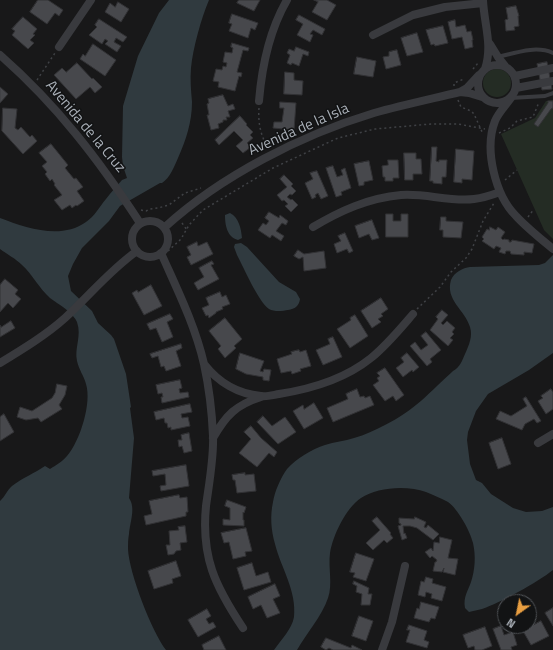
<!DOCTYPE html>
<html>
<head>
<meta charset="utf-8">
<style>
	body { margin:0 }
	#map { position:relative; width:553px; height:650px; overflow:hidden; background:#181819; font-family:"Titillium Web",sans-serif }
	canvas { display:block }
	.north { position:absolute; left:497px; top:594px; width:40px; height:40px; box-sizing:border-box; background:#121314; border:1px solid #4f5256; border-radius:50%; rotate:213deg; font-size:11px; font-weight:700; line-height:16px; text-align:center; color:#aab0b8 }
	.north::after { content:''; display:block; margin:auto; width:14px; height:18px; background:#e89e41; clip-path:polygon(50% 0,100% 100%,50% 72%,0 100%) }
</style>
</head>
<body>
<div id="map">
<canvas width="553" height="650"></canvas>
<div class="north">N</div>
</div>
<script>
const ctx = document.querySelector('canvas').getContext('2d');
ctx.lineJoin = 'round';
function fill(path, color) { ctx.fillStyle = color; ctx.fill(path, 'evenodd'); }
function strokePath(path, color, width, dash) { ctx.strokeStyle = color; ctx.lineWidth = width; ctx.lineCap = dash ? 'butt' : 'round'; ctx.setLineDash(dash || []); ctx.stroke(path); }
function drawText(font, color, halo, rows, align = 'center') {
  ctx.font = font + ' "Titillium Web",sans-serif'; ctx.lineWidth = 3; ctx.setLineDash([]); ctx.textBaseline = 'middle'; ctx.strokeStyle = halo; ctx.fillStyle = color; for (const [text, x, y, turn = 0] of rows) {
    ctx.save(); ctx.translate(x, y); ctx.rotate((+turn || 0) * Math.PI / 180); ctx.textAlign = isNaN(turn) ? turn : align; if (halo) ctx.strokeText(text, 0, 0); ctx.fillText(text, 0, 0); ctx.restore();
  }
}
const green = new Path2D(`
	M483 83a14 14 0 1 1 28 0a14 14 0 1 1-28 0Z
	M553 100V239L544 230 501 134 535 118 546 101Z`);
const water = new Path2D(`
	M169 0H209C201 19 193 48 191 68 190 79 191 91 192 102 192 122 186 140 178 158 174 167 170 178 162 183H160L120 206 109 221 82 248 73 264 68 276 71 291 92 311 98 323 111 335 114 339 126 374 131 407 130 408 134 438 129 498C136 508 130 522 129 534 128 539 128 544 128 549 129 573 152 632 166 650H0V501C5 497 7 490 12 486 22 478 35 473 45 466L50 469C56 465 62 462 67 456 80 441 92 403 86 384 84 376 79 370 77 361 74 348 82 336 77 322 74 315 64 307 57 303 55 301 52 300 50 298 39 288 32 274 22 265 16 259 7 254 0 249V218C26 228 61 240 86 222 95 216 99 207 106 199 111 192 117 186 122 180L127 178 123 166 122 157 123 106 138 56 159 13Z
	M230 213C239 218 241 228 242 238L238 240C227 237 225 225 225 215Z
	M241 243 247 247 279 282 296 292 300 299C299 306 295 309 288 310 283 311 274 312 269 309 258 301 244 268 237 255L234 247 235 244Z
	M553 255V353L529 370 488 394 476 411 468 432 467 440 470 464 476 480 482 483 491 494 513 508 526 512 542 511 553 507V570C538 582 500 603 482 609 478 610 473 611 469 612L465 608C463 597 468 591 471 582 475 570 476 556 473 543 470 531 458 509 448 502 441 498 433 495 426 492 407 485 377 487 361 498 346 508 333 535 330 553 328 568 333 584 328 598 322 616 306 634 297 650H274C281 640 292 629 294 617 297 591 281 568 275 544 271 530 270 516 273 502 275 491 280 479 287 469 296 459 312 449 325 445 334 442 345 441 354 438 365 435 375 430 385 425 414 411 430 392 453 371 460 367 462 361 465 354 469 345 473 336 470 327 465 310 445 300 451 280 454 272 463 268 470 267L539 265 545 263Z`);
const building = new Path2D(`
	M38 0H48L63 10 59 16 55 13 47 24 30 12Z
	M239 0H260L254 11 237 3Z
	M314 0H327L336 5 327 20 312 12 318 2Z
	M118 2 129 9 121 22 105 12 110 3 115 7Z
	M516 6 519 16H518L519 26 514 27 515 30 506 31 505 20 508 19 506 8Z
	M232 14 258 23 255 30 251 28 248 38 229 31 232 24 229 23Z
	M299 15 325 29 322 35 313 30 310 34 313 35 310 42 297 35 303 24 296 20Z
	M23 17 37 29 33 34 35 35 30 40 34 43 28 49 12 35 15 31 12 29Z
	M99 19 127 37 123 42 116 38 114 42 121 46 117 52 105 44 108 41 105 39 102 44 89 35 97 27 95 25Z
	M455 20 456 27 465 25 467 32 471 31 473 40H472L473 47 465 49 462 37 452 39 448 22Z
	M443 26 448 43 435 46 434 44 431 45 426 30Z
	M417 33 423 52 407 56 401 38Z
	M232 43 249 48 248 51 243 50 237 72 242 73 241 77 239 76 235 91 218 87 219 82 213 81 216 69 222 70 223 66 226 67 227 63 223 62 225 52 232 53 233 48 231 47Z
	M93 44 116 60 105 76 80 59 83 54 85 56Z
	M296 47 309 52 308 56 303 54 299 66 292 63 291 65 287 63 290 55 287 53 289 49 294 51Z
	M397 50 401 65 386 69 383 57 389 56V52Z
	M357 57 376 61 373 77 354 74Z
	M547 62 552 89 542 90 537 64Z
	M77 63 92 79 93 78 102 87 95 93 90 87 76 99 54 75 62 68 66 72Z
	M285 72 294 73V80L303 81 302 95 284 94Z
	M0 87 8 94 0 103Z
	M223 95 228 106 233 104 235 109 228 111 230 117H226L227 120H223V122L218 124 219 128 211 130 207 115H209L207 104 209 103 208 99Z
	M548 101H553V108L551 109 538 127 534 124 548 103Z
	M280 102 296 103 294 130 273 128 274 122H282L284 108H280Z
	M3 108 17 109 15 128 18 130 21 127 30 137 32 135 37 141 23 154 2 131Z
	M240 116 247 124 246 125 253 132 250 135 253 138 247 143 251 147 243 153 236 146 243 140 234 131 219 145 215 140Z
	M51 144 68 165 65 168 74 179 76 178 83 187 77 191 84 201 77 206 76 205 72 208 70 205 62 210 54 200 62 195 54 185 55 184 52 179 50 181 45 174 47 172 42 166 47 162 39 153Z
	M432 147H437L436 161 439 162V160H447L446 177H442V184L433 183V181H430Z
	M456 149 474 151 472 180 462 179V183L454 182Z
	M404 153H416V159H421L422 174H413V180H405Z
	M388 160H398L399 178H393V181H385V177H383L382 166 388 165Z
	M369 161 373 180 364 182V185L359 186 354 164Z
	M333 166 337 177 343 175 341 170 345 168 351 188 341 192 342 195 336 197 326 168Z
	M317 171 328 196 321 199 318 193 315 195 316 197 312 199 305 183 313 179 310 173Z
	M284 175 293 184 291 186 296 191 292 195 290 194 287 197 291 200 292 199 298 205 291 212 285 206 288 204 284 200 282 201 277 195 287 187 280 179Z
	M269 212 279 218 280 215 288 221 286 225 282 223 276 231 284 236 281 241 272 235 270 238 258 230 263 223 266 225 269 221 265 218Z
	M386 214H393V221H401V214H408V237H386Z
	M441 217H446V221L463 222 461 238 443 237V230H440Z
	M372 220 379 238 372 240 369 234 359 238 355 226Z
	M490 227 496 230 498 227 505 232 501 238 503 240 504 239 509 240V242H511L512 240 534 244 532 253 524 252V255L511 254 510 251H506L505 254 499 252 501 248 496 246 494 249 482 241 484 239 482 237 487 229 489 230Z
	M345 233 353 251 349 253 347 249 337 253 334 244 341 241 338 236Z
	M197 242 198 246 207 242 213 254 191 265 187 257 191 255 187 247Z
	M298 250 304 254 324 251 326 268 304 271 303 257 299 259 294 256Z
	M212 261 214 264 211 265 219 279 198 290 194 283 204 277 199 268Z
	M5 279 18 290 15 294 21 299 13 308 8 303 0 312V285Z
	M151 285 162 306 144 315 132 293 137 290 138 292Z
	M220 292 222 297 226 295 230 304 222 307 223 309 216 312V313L209 318 208 315 206 316 202 308 209 305 206 298Z
	M381 298 388 309 381 314 383 316 378 319 381 322 372 328 361 311Z
	M442 310 448 315 441 323 443 325 447 321 455 328 452 332 454 334 450 338 453 340 448 346 430 330 438 319 436 317Z
	M170 314 173 319 167 322 173 337 162 342 156 328 150 330 147 324Z
	M355 315 368 336 350 348 337 329 351 320 350 318Z
	M225 318 242 339 234 346 236 348 225 358 218 349 221 346 209 331Z
	M11 321 15 328 0 337V325L1 327Z
	M426 332 441 350 430 359 432 362 427 366 410 346 415 342 421 350 428 345 421 336Z
	M333 337 342 357 323 365 316 350 330 344 328 339Z
	M181 344 182 348 176 351 181 366 166 371 164 366 161 367 158 356 152 358 150 354Z
	M299 350 300 352 306 350 311 366 300 369 301 371 292 374 291 371 281 373 277 359 292 354 291 352Z
	M240 353 264 361 260 371 263 372 264 369 271 370 269 381 263 380V377L246 374 236 369Z
	M407 353 419 367 413 372 412 370 403 377 396 368 404 362 401 358Z
	M385 368 404 395 396 401 393 396 385 401 373 385 379 381 377 378 380 376 377 373Z
	M180 380 182 388 179 389 180 393 188 392 189 397 162 403 161 397H163L162 393 158 394 156 385Z
	M57 384 67 386 65 395 59 405 62 409 41 422 38 418 26 420 17 417 20 407 32 411 52 398 55 393Z
	M357 389 360 397 364 396 365 398 370 396 374 405 333 422 327 408 348 399 346 394Z
	M551 389 553 392V409L546 414 538 401 543 398 541 396Z
	M526 397 541 421 537 423 534 419 525 424 522 430 496 419 500 411 511 416 527 406 523 399Z
	M314 403 323 418 304 429 293 411 303 405 304 409Z
	M190 404 192 412 181 414 182 418 188 417 190 426 171 430V427L168 428 167 423H165L164 418 156 420 154 412Z
	M4 414 14 432 0 441V417Z
	M263 416 272 426 285 417 296 432 278 444 257 422Z
	M251 426 261 438 277 452 274 457 269 453 257 467 239 453 251 439 244 432Z
	M189 433 192 451 184 453 182 446 179 447 178 440H182L181 435Z
	M502 438 511 464 498 469 489 443Z
	M186 465 189 486 161 491 160 486 166 485 165 474 153 476 152 471Z
	M245 473V475L254 474 256 491 237 493 235 480H233L232 475Z
	M179 495 180 498 187 497 188 512H186V516L146 525 144 516 152 514 149 501Z
	M227 500 246 507 244 513 243 512V520H244V526L223 525V519L230 520V508L225 506Z
	M377 517 391 533 390 534 393 538 387 543 384 540 373 550 366 543 380 530 372 521Z
	M415 517 426 522 424 527 426 528 428 525 439 534 433 540 417 528 410 526H403L404 534 405 533 407 538 402 540 398 526 401 525V524L399 523V518L414 519Z
	M185 526 187 542 180 543 181 550 176 551 174 554 168 555 166 545H170L169 531 179 530 178 527Z
	M246 528 252 551 245 552 246 556 233 559 229 542 224 543 221 533Z
	M440 537 452 540 448 558 458 559 455 575 443 572 444 568 442 572 433 571 435 562H436L437 560 432 556 430 558 425 552 431 548 433 551 434 542 439 543Z
	M356 553 374 559 366 581 353 577 355 573 350 572Z
	M176 561 181 576 172 579 173 583 154 589 148 571Z
	M252 563 256 576 268 572 271 582 244 590 237 568Z
	M426 577 433 579 432 583 446 587 442 601 431 598 432 594 426 592 425 597 418 595 421 581 424 582Z
	M354 581 369 588 368 594H372L370 605H361L362 594 356 592 357 586 353 584Z
	M275 584 280 596 273 599 280 613 267 618 261 605 253 609 248 597Z
	M421 602 439 607 435 619 431 618 429 622 414 618 417 608 419 609Z
	M553 608V626L545 613Z
	M207 609 211 616 206 619 209 624 213 622 216 627 198 637 188 620Z
	M359 616 373 621 366 641 352 636Z
	M541 621 549 636 531 645 523 631Z
	M409 625 427 631 424 640 429 642 427 648 406 642 410 630H407Z
	M501 626 504 635 513 632 517 645 511 647 512 650H501L493 629Z
	M485 627 492 646 482 650H475L474 646 468 648 463 635Z
	M219 636 226 650H204L202 645Z
	M326 638 351 648 352 645 362 650H333L329 648 326 650 321 647Z`);
const path = new Path2D(`
	M473 69 478 63
	M37 80 55 53
	M454 86V83L464 79
	M458 100 461 107 471 111 474 114 483 134
	M259 108C258 121 260 134 267 146
	M499 133 510 128 517 121 533 117 539 102
	M258 152 267 147
	M505 180 517 170
	M141 210 146 211 150 209 158 208 169 205 185 193 201 188
	M528 217 534 209
	M182 223 187 230
	M168 251 181 239 189 225 203 210 273 168 338 138 375 129 431 124H458L485 129
	M417 309 440 287 451 272 466 258 472 249 483 221 494 203 493 202`);
const lane = new Path2D(`
	M498 57C515 53 536 45 553 53
	M511 98 545 96 553 93`);
const street = new Path2D(`
	M483 0C484 24 493 45 485 69
	M373 35 413 15 445 7 483 3
	M490 44 498 57 505 66
	M59 47 91 0
	M0 55C57 105 99 160 140 223
	M478 84a19 19 0 1 1 38 0a19 19 0 1 1-38 0Z
	M479 75 467 88 460 92 469 93 482 97
	M515 76 553 68
	M516 88 553 81
	M511 98C506 105 498 113 495 121 484 149 495 195 516 216 527 228 541 239 553 249
	M259 101C262 65 269 31 287 0
	M132 239a18 18 0 1 1 36 0a18 18 0 1 1-36 0Z
	M165 227C221 176 301 135 374 113 403 105 431 99 460 92
	M313 227C340 211 368 198 401 195 425 193 450 202 474 199 483 198 492 195 500 192
	M161 253C177 289 195 325 204 364 209 387 212 412 213 436 214 457 209 484 206 506 201 557 215 586 243 628
	M0 363C23 349 46 335 65 318 90 295 110 270 137 251
	M204 364C218 382 238 394 261 396 266 397 273 395 279 394 311 389 345 379 371 358 387 345 400 329 413 314
	M213 438C226 415 236 405 261 397
	M538 443 553 434
	M382 650 392 622 405 566`);
const streetNames = [
	["Avenida de la Cruz",85,127,50],
	["Avenida de la Isla",299,130,-24]
];
fill(green, '#242c24');
fill(water, '#303a3f');
fill(building, '#47484c');
strokePath(building, '#323235', 1);
strokePath(path, '#3f4145', 1.5, [2, 3]);
strokePath(lane, '#393a3e', 4);
strokePath(street, '#393a3e', 8);
drawText('15px', '#aab0b8', '#121314', streetNames);
</script>
</body>
</html>
